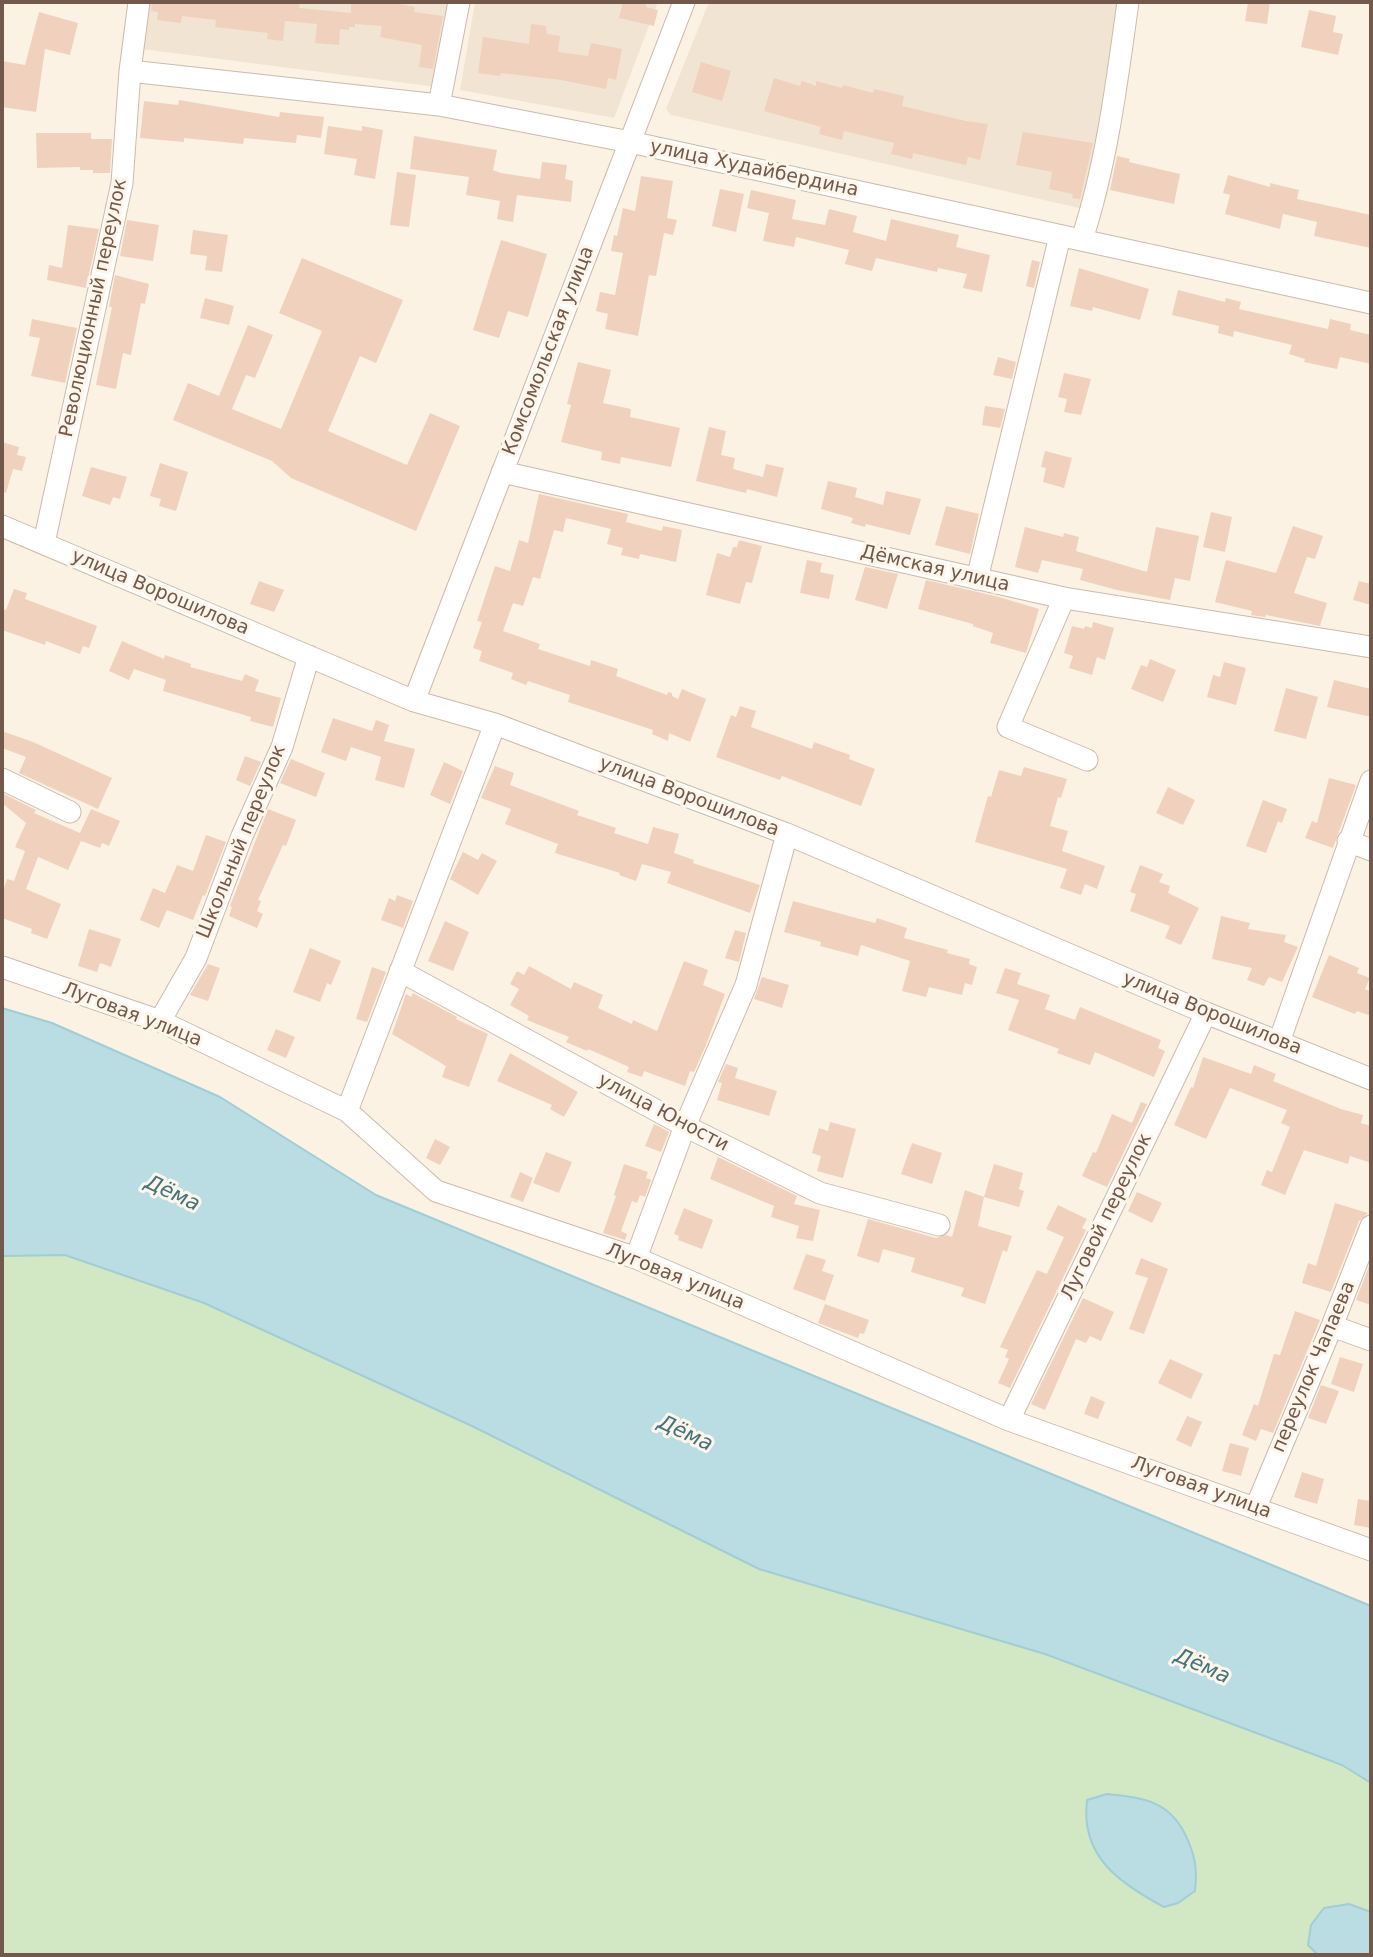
<!DOCTYPE html>
<html>
<head>
<meta charset="utf-8">
<style>
	body { margin:0 }
	#map { position:relative; width:1373px; height:1957px; overflow:hidden; background:#fbf2e4; font-family:"DejaVu Sans",sans-serif }
	canvas { display:block }
	.frame { position:absolute; inset:0; border:4px solid #72594b; pointer-events:none }
</style>
</head>
<body>
<div id="map">
<canvas width="1373" height="1957"></canvas>
<div class="frame"></div>
</div>
<script>
const ctx = document.querySelector('canvas').getContext('2d');
ctx.lineJoin = 'round';
function fill(path, color) { ctx.fillStyle = color; ctx.fill(path, 'evenodd'); }
function strokePath(path, color, width, dash) { ctx.strokeStyle = color; ctx.lineWidth = width; ctx.lineCap = dash ? 'butt' : 'round'; ctx.setLineDash(dash || []); ctx.stroke(path); }
function drawText(font, color, halo, rows, align = 'center') {
  ctx.font = font + ' "DejaVu Sans",sans-serif'; ctx.lineWidth = 6; ctx.setLineDash([]); ctx.textBaseline = 'middle'; ctx.strokeStyle = halo; ctx.fillStyle = color; for (const [text, x, y, turn = 0] of rows) {
    ctx.save(); ctx.translate(x, y); ctx.rotate((+turn || 0) * Math.PI / 180); ctx.textAlign = isNaN(turn) ? turn : align; if (halo) ctx.strokeText(text, 0, 0); ctx.fillText(text, 0, 0); ctx.restore();
  }
}
const residential = new Path2D(`
	M149 2H451L437 87 142 49Z
	M475 2H658L614 118 460 90Z
	M709 2H1118L1101 143 1089 202 1079 208 671 115 666 109Z`);
const green = new Path2D(`
	M65 1255 204 1303 472 1426 759 1569 1045 1654 1342 1765 1371 1783V1955H2V1256Z`);
const water = new Path2D(`
	M2 1008 52 1023 220 1097 376 1195 1371 1606V1783L1342 1765 1045 1654 759 1569 472 1426 204 1303 65 1255 2 1256Z
	M1107 1794C1147 1798 1173 1802 1189 1843 1196 1860 1197 1873 1195 1891L1178 1903 1164 1907C1119 1883 1080 1856 1087 1800Z
	M1349 1904 1371 1912V1955H1318L1308 1945 1311 1925 1324 1908Z`);
const building = new Path2D(`
	M152 2H300L299 8 351 13V2H389L415 7 414 12 443 16 433 69 419 67 422 45 380 37 382 26 355 24V27H349V30L340 29 339 45 315 43 317 24 285 21 283 41 267 39 268 33 215 27 216 20 182 16 181 23 157 20 158 12 151 11Z
	M623 2H638L646 3V7L658 10 654 26 619 18Z
	M1248 2H1270L1267 24 1245 21Z
	M1309 10 1336 16 1333 32 1343 34 1338 55 1301 47Z
	M39 12 78 23 70 55 45 49 36 112 2 107V61L25 65Z
	M531 24 546 26 547 34 560 36 558 52 588 56 591 43 622 49 616 80 608 78 606 89 561 80 501 73 500 76 478 73 483 37 529 44Z
	M701 62 731 71 722 101 692 92Z
	M774 78 800 86 802 81 816 86V81L842 88 843 85 873 93 874 89 904 96 902 106 966 121 988 124 980 160 968 157 966 165 913 153 912 159 891 154 894 143 844 131 842 140 819 134 821 127 764 111Z
	M179 100 279 117 280 112 324 117 321 138 297 135 296 143 244 138 243 144 184 138V142L140 138 144 101 178 105Z
	M328 126 362 131V126L383 130 375 179 354 175 357 159 324 154Z
	M1023 132 1093 143 1080 199 1072 198 1073 194 1049 189 1052 172 1016 165Z
	M36 133H91V139H112L110 173H93V170H80V167L37 168Z
	M414 136 497 150 493 170 501 173 540 179 542 162 567 165 565 179 573 181 571 202 517 195 513 222 497 219 500 201 466 195 469 177 410 169Z
	M1117 156 1130 159 1129 162 1180 174 1174 204 1110 190Z
	M397 172 416 175 409 227 390 225Z
	M1228 175 1270 187V183L1299 190 1297 199 1371 215V248L1314 236 1317 222 1283 214 1280 229 1225 214 1230 195 1223 193Z
	M641 176 673 181 667 218 677 220 673 235 664 233 656 276 649 275 638 336 605 329 608 314 596 311 600 292 615 295 623 253 611 251 614 235 617 236 623 208 635 211Z
	M720 189 744 194 736 232 712 226Z
	M751 190 796 200 792 219 825 225 829 209 857 216 853 232 886 241 891 219 959 235 956 247 990 255 982 292 963 288 967 274 938 268 937 272 876 258 872 271 845 264 849 250 796 237 794 247 763 241 769 213 747 208Z
	M127 220 159 225 153 261 120 256Z
	M68 225 99 229 86 288 47 280 49 265 62 268Z
	M193 230 228 235 222 272 205 270 207 256 190 254Z
	M501 240 547 254 528 317 508 311 499 338 473 330Z
	M302 258 403 300 376 363 360 356 328 431 407 465 430 413 460 426 416 531 291 478 272 461 173 420 188 383 219 396 248 325 273 335 255 378 246 375 232 409 281 429 322 331 279 313Z
	M1032 260 1040 262 1034 288 1026 286Z
	M1079 268 1149 289 1140 320 1093 307 1092 311 1070 306Z
	M115 275 149 284 145 304 141 303 131 355 123 353 116 389 96 385 112 307H109Z
	M1178 290 1225 302 1226 298 1241 302 1239 309 1328 329 1330 319 1351 324 1350 330 1371 335V364L1340 357 1337 369 1304 362 1305 359 1289 354 1292 345 1234 331 1233 337 1218 333 1219 326 1172 315Z
	M205 298 234 306 229 325 200 318Z
	M32 319 77 328 65 383 31 376 40 338 29 336Z
	M998 357 1016 362 1012 379 993 375Z
	M578 362 611 370 603 403 631 409 630 417 680 428 671 467 621 457 620 464 601 460 602 452 561 442 571 405 567 404Z
	M1064 373 1091 379 1081 415 1064 412 1067 399 1058 397Z
	M985 406 1005 409 1000 428 982 425Z
	M709 427 726 431 721 455 735 458 733 469 763 477 766 464 784 468 777 497 747 489 746 493 696 481Z
	M2 442 19 447 17 455 26 457 22 471 13 469 6 493 2 492Z
	M1045 451 1072 458 1064 488 1043 482 1046 468 1041 467Z
	M160 463 188 472 176 511 159 506 161 499 150 496Z
	M91 467 127 477 120 499 113 497 110 505 82 496Z
	M828 481 857 488 855 497 883 505 886 491 921 499 910 535 866 524 865 527 851 523 853 518 821 509Z
	M539 494 628 514 626 522 662 531 663 526 682 530 676 562 640 554 639 559 621 555 623 548 607 544 611 529 566 518 563 532 554 530 540 579 533 577 523 606 513 603 503 631 540 644 538 649 590 666 591 660 618 669 616 676 667 695 668 692 672 693V696L678 699 682 689 706 699 690 742 669 733 668 741 652 734 653 730 568 702 570 695 528 681 526 685 511 679 513 673 479 661 482 651 473 648 482 622 477 621 495 566 510 571 519 540 528 543Z
	M946 506 979 514 970 554 935 545Z
	M1211 512 1232 517 1225 552 1203 547Z
	M1293 526 1323 536 1315 559 1307 557 1294 593 1327 603 1320 626 1266 615 1265 617 1251 615 1252 611 1215 602 1226 560 1276 573Z
	M1025 527 1063 537 1064 533 1079 537 1076 551 1147 572 1156 527 1199 536 1190 581 1175 578 1170 600 1117 590 1080 580 1083 569 1042 560 1038 573 1015 567Z
	M739 540 762 546 752 583 746 582 740 604 706 595 717 553 730 557 733 547H737Z
	M807 560 822 563 820 572 834 575 829 599 800 593Z
	M865 567 898 574 887 609 855 600Z
	M926 580 999 597 1039 609 1026 653 990 643 993 633 973 626V624L918 609Z
	M259 581 284 590 274 612 250 604Z
	M1359 581 1371 584V605L1353 600Z
	M14 589 27 593 25 599 97 626 89 648 83 646 80 654 46 641 45 645 2 630V609L6 610Z
	M1093 622 1114 628 1105 660 1097 657 1092 675 1069 668 1073 656 1064 653 1072 626 1084 629 1085 626 1092 628Z
	M122 641 164 659 165 655 191 664 190 667 242 681 245 674 259 680 255 691 281 698 273 727 250 721 251 717 163 691 166 680 134 669 129 680 109 671Z
	M1150 659 1176 670 1163 702 1131 689 1141 665 1147 667Z
	M1224 662 1246 668 1236 705 1207 697 1213 675 1220 677Z
	M1334 680 1371 689V717L1327 707Z
	M1286 688 1318 697 1306 739 1274 731Z
	M740 706 756 711 751 727 812 749 814 742 850 755 849 759 875 769 861 806 782 776 780 780 716 757 731 715 736 717Z
	M333 718 372 731 376 720 389 725 384 741 415 749 404 788 375 780 381 757 351 747 346 761 321 752Z
	M2 731 33 742 112 778 98 809 19 773 26 757 2 748Z
	M245 756 261 762 250 786 236 780Z
	M291 759 325 773 316 797 280 783Z
	M444 762 463 771 450 804 430 795Z
	M495 766 514 773 510 785 579 811 577 815 616 828 614 833 648 844 653 827 679 834 674 853 694 860 693 863 760 885 750 913 667 883 671 872 642 864 636 881 619 875 620 873 555 853 558 844 505 824 511 809 481 798Z
	M1024 767 1067 779 1061 798 1058 797 1050 826 1068 831 1062 851 1105 866 1097 889 1085 884 1081 895 1060 888 1067 869 975 842 988 796 991 797 999 770 1021 776Z
	M1329 778 1356 785 1333 848 1305 838 1312 821 1317 823Z
	M1168 787 1195 800 1183 825 1156 813Z
	M2 793 36 810 34 813 80 833 91 809 120 821 109 846 102 843 100 848 81 841 68 870 38 857 26 889 61 904 47 939 31 933 32 929 2 918V894L7 879 14 881 25 851 15 847 26 823 2 803Z
	M1263 800 1287 809 1282 823 1278 821 1266 853 1246 846Z
	M268 809 296 820 286 846 283 845 258 900 261 901 257 911 263 914 257 928 229 916 232 907 230 906Z
	M206 835 226 842 205 896 203 895 193 920 167 910 159 928 140 920 153 888 165 893 177 865 193 871Z
	M463 852 478 860 482 853 497 861 478 895 450 879Z
	M1140 865 1163 874 1159 882 1170 886 1168 893 1199 908 1181 945 1165 938 1170 926 1130 911 1136 894 1130 892Z
	M397 895 413 901 403 928 381 920 389 898 395 901Z
	M793 901 875 923 877 918 907 928 904 938 948 950 947 953 970 959 969 964 977 967 972 985 965 983 962 995 929 987 926 997 902 991 910 961 861 945 858 956 820 946 821 942 784 932Z
	M1221 916 1250 923 1248 929 1286 935 1284 942 1298 947 1282 982 1269 977 1264 986 1247 980 1252 968 1212 959Z
	M445 921 469 932 453 971 428 961Z
	M89 929 121 939 111 967 100 963 97 972 78 966Z
	M735 930 746 933 739 962 725 958Z
	M310 948 341 961 331 985 327 983 320 1002 293 992Z
	M1329 955 1359 968 1357 973 1370 978 1365 989 1371 992V1016L1357 1011 1355 1014 1312 997Z
	M684 961 708 970 703 985 725 994 706 1045 694 1072 690 1071 685 1086 644 1071 642 1077 627 1072 629 1067 588 1049 587 1051 566 1042 569 1037 527 1020 529 1016 510 1005 519 989 510 984 517 971 524 975 529 966 571 989 574 982 603 995 598 1008 632 1024 633 1020 657 1031Z
	M208 964 220 968 208 1001 190 995Z
	M372 967 386 972 367 1022 356 1019Z
	M1005 968 1021 973 1017 984 1050 995 1045 1009 1075 1020 1080 1007 1161 1040 1158 1048 1165 1051 1154 1077 1095 1052 1090 1065 1057 1053 1059 1049 1008 1030 1019 1000 996 993Z
	M762 977 789 985 782 1008 754 999Z
	M413 993 457 1017 456 1019 488 1034 469 1087 442 1077 446 1066 392 1034 406 994 411 997Z
	M276 1029 295 1037 286 1058 267 1050Z
	M510 1053 578 1092 564 1117 550 1109 552 1105 497 1081Z
	M1203 1057 1251 1074 1254 1065 1276 1074 1273 1081 1341 1109 1363 1115 1361 1123 1371 1126V1163L1350 1156 1348 1164 1304 1150 1285 1195 1261 1185 1267 1170 1272 1172 1290 1127 1281 1123 1287 1110 1230 1088 1206 1139 1174 1125 1191 1087 1193 1088Z
	M726 1064 738 1068 735 1078 777 1091 769 1116 717 1100 722 1083 718 1082Z
	M1141 1102 1147 1104 1107 1187 1082 1176 1093 1152 1096 1153 1112 1114 1132 1123Z
	M830 1122 856 1129 843 1178 817 1171 821 1156 812 1153 819 1128 828 1131Z
	M654 1124 669 1132 661 1152 645 1146Z
	M435 1139 450 1147 440 1165 426 1158Z
	M912 1143 942 1153 932 1184 901 1174Z
	M546 1152 572 1162 559 1193 533 1183Z
	M718 1157 797 1196 794 1204 820 1210 813 1241 796 1238 799 1226 771 1217 774 1206 710 1179Z
	M624 1164 648 1172 646 1178 651 1180 645 1197 640 1195 637 1203 632 1201 621 1231 627 1234 625 1240 603 1233 616 1196 614 1195Z
	M994 1164 1023 1173 1019 1189 1024 1191 1019 1207 984 1197Z
	M520 1172 533 1178 523 1202 510 1197Z
	M965 1190 984 1197 978 1226 1012 1236 1007 1252 1003 1250 985 1304 961 1296 964 1288 911 1272 915 1258 883 1249 879 1263 857 1256 868 1219 936 1238 946 1235 952 1237Z
	M1137 1192 1162 1203 1152 1223 1128 1211Z
	M1335 1203 1368 1213 1359 1221 1331 1292 1302 1283 1308 1263 1316 1266Z
	M1058 1205 1087 1219 1082 1228 1086 1230 1010 1388 998 1383 1009 1359 1005 1357 1008 1350 1000 1347 1037 1270 1047 1274 1064 1237 1046 1229Z
	M684 1208 713 1220 702 1249 678 1240 679 1236 674 1234Z
	M806 1254 826 1260 822 1271 834 1275 825 1301 793 1289Z
	M1141 1258 1168 1269 1144 1334 1129 1329 1148 1278 1135 1274Z
	M1371 1261V1305L1356 1300Z
	M1083 1298 1114 1312 1101 1341 1090 1336 1086 1343 1076 1339 1045 1410 1031 1404Z
	M825 1304 869 1320 864 1334 860 1333 858 1338 818 1323Z
	M1295 1311 1320 1320 1273 1433 1261 1429 1256 1441 1242 1435 1254 1404 1258 1406 1274 1354 1280 1355Z
	M1340 1357 1363 1364 1354 1392 1331 1384Z
	M1170 1359 1203 1374 1191 1399 1158 1383Z
	M1321 1385 1339 1391 1326 1424 1308 1418Z
	M1091 1396 1105 1402 1098 1419 1084 1414Z
	M1187 1416 1202 1422 1191 1447 1176 1440Z
	M1230 1443 1249 1448 1241 1476 1222 1471Z
	M1302 1472 1324 1479 1317 1504 1294 1497Z
	M1358 1499 1371 1501V1528L1354 1525Z`);
const minor = new Path2D(`
	M130 71 439 105 630 142 1371 303
	M439 105 459 2
	M1082 239C1107 163 1117 81 1128 2
	M502 472 1064 598 1371 647
	M2 526 414 701 495 724 787 834 1206 1013 1371 1079
	M44 543 122 183 130 71 139 2
	M977 579 1060 236
	M1064 598 1008 727 1087 760
	M414 701 684 2
	M2 779 70 812
	M1348 841 1371 850
	M2 967 160 1021 347 1111 436 1191 636 1258 1009 1420 1371 1550
	M400 971 685 1126 820 1193 939 1225
	M160 1021 196 958 242 836 282 747 309 656
	M1279 1042 1371 781
	M347 1111 495 724
	M636 1258 685 1126 746 985 787 834
	M1332 1326 1371 1340
	M1009 1420 1206 1013
	M1256 1507 1332 1326 1371 1226`);
const streetNames = [
	["улица Худайбердина",754,169,12],
	["Революционный переулок",94,308,-78],
	["Комсомольская улица",549,351,-69],
	["Дёмская улица",935,569,13],
	["улица Ворошилова",160,593,23],
	["улица Ворошилова",689,797,21],
	["Школьный переулок",242,842,-68],
	["улица Ворошилова",1212,1014,22],
	["Луговая улица",132,1015,21],
	["улица Юности",663,1113,28],
	["Луговой переулок",1107,1217,-64],
	["Луговая улица",675,1277,22],
	["переулок Чапаева",1314,1367,-67],
	["Луговая улица",1201,1488,20]
];
const waterNames = [
	["Дёма",172,1194,25],
	["Дёма",685,1434,25],
	["Дёма",1202,1667,24]
];
fill(residential, '#f2e4d3');
fill(green, '#d2e8c4');
fill(water, '#badde3');
strokePath(water, '#a1cdd5', 2);
fill(building, '#efd1bd');
strokePath(minor, '#ccbaab', 23);
strokePath(minor, '#fff', 21);
drawText('19px', '#72594b', '#fef6ea', streetNames);
drawText('italic 21px', '#43747e', '#fef6ea', waterNames);
</script>
</body>
</html>
